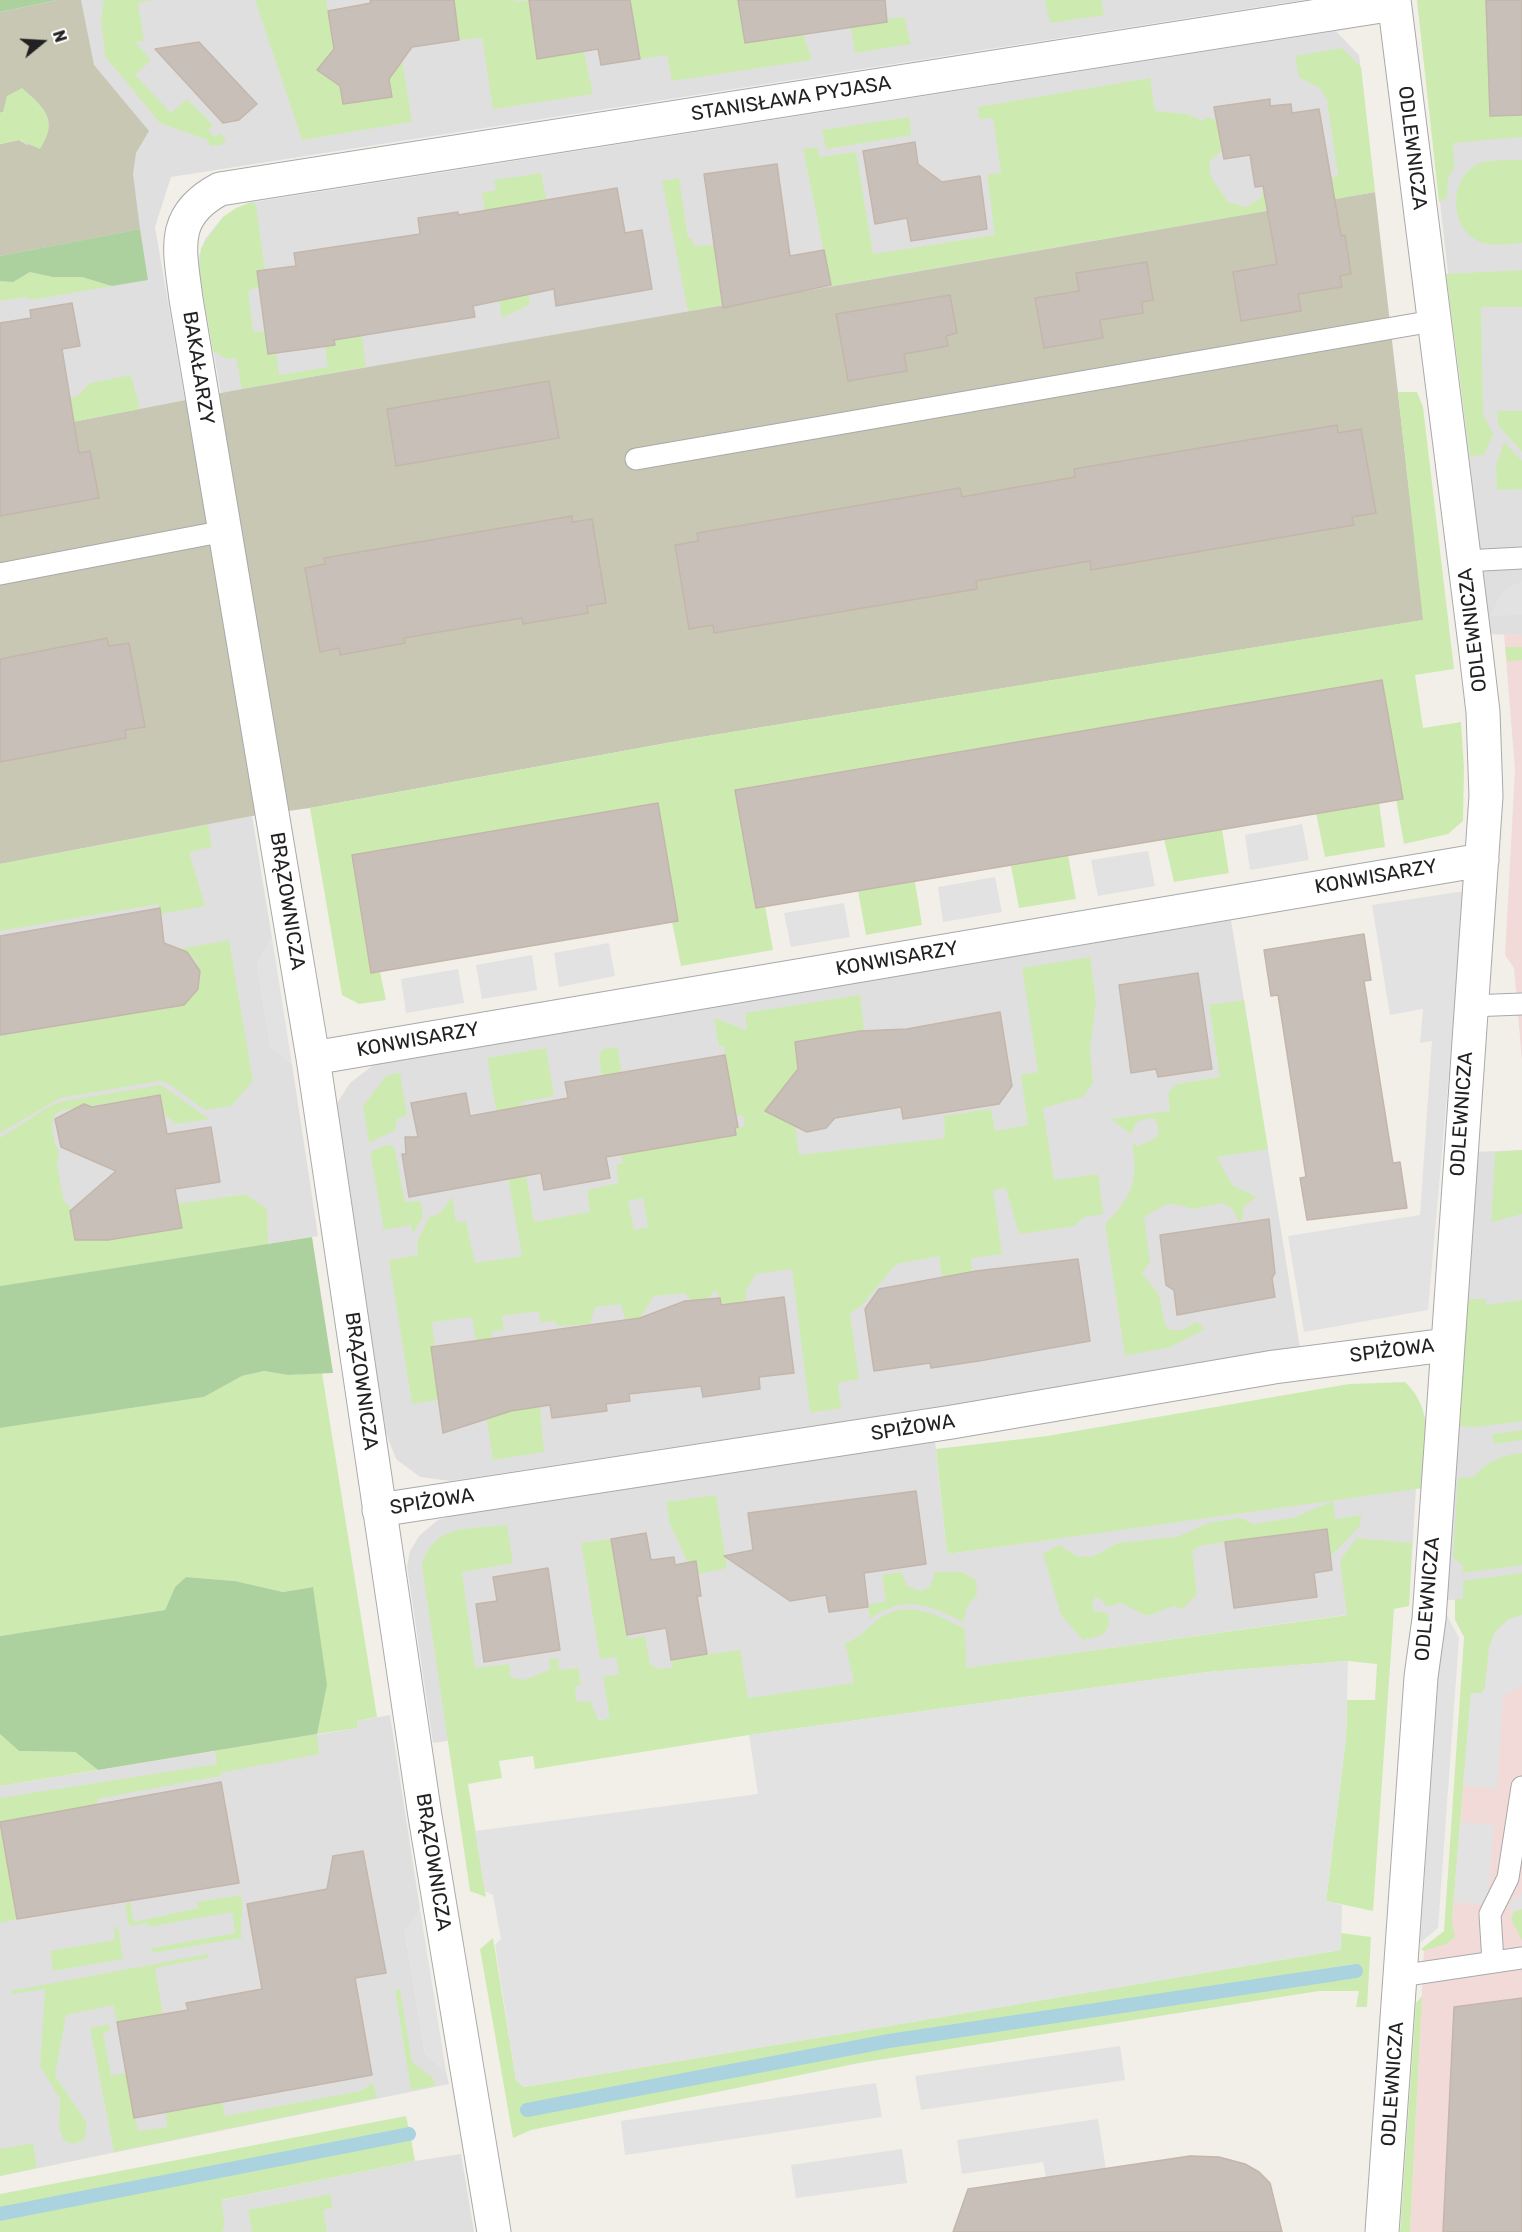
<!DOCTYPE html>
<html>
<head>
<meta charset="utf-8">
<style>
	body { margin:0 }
	#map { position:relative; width:1522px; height:2232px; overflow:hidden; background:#f2efe9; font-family:Rubik,sans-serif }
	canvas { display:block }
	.north { position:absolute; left:12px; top:12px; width:60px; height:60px; -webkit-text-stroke:4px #fff; paint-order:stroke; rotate:72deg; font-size:16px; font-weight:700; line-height:24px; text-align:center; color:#222 }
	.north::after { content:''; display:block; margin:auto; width:21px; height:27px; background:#222; clip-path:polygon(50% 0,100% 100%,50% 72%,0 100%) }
</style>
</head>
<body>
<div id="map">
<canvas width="1522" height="2232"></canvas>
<div class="north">N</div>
</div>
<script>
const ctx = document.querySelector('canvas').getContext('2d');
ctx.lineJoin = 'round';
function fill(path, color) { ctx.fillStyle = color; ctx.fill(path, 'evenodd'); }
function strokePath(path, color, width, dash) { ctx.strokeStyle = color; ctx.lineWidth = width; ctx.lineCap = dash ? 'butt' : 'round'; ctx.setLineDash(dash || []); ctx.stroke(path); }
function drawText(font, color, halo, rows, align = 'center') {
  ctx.font = font + ' Rubik,sans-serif'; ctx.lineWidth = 6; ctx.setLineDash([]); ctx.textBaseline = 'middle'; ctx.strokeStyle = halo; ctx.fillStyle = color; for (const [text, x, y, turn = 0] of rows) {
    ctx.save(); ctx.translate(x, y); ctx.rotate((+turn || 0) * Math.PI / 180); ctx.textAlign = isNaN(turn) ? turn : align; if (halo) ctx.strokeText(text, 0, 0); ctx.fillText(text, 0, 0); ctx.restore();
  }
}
const residential = new Path2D(`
	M58 0H1303L171 177 155 227 185 400 0 436V234Z
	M1417 0H1522V635L1489 634Z
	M1336 31 1359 55 1375 192 221 394 199 270V256L205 239 223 217 248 203Z
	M252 816 272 938 257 964 270 1046 292 1064 318 1236 0 1286V864Z
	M1231 920 1300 1348 1010 1396 450 1481 420 1477 396 1459 386 1433 336 1105 350 1083 372 1066 384 1061Z
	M1522 1150V1593L1479 1599 1444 1600 1473 1152Z
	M935 1441 947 1554 1416 1487 1409 1606 433 1743 407 1566 410 1551 420 1535 438 1520 463 1513Z
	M390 1715 420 1909 405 1931 425 2054 446 2071 449 2084 0 2176V1786L358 1728 357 1721Z
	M461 2154 474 2232H64L415 2161Z`);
const commercial = new Path2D(`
	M1504 634 1522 635V1061L1514 968 1505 955 1515 770Z
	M1522 1593V2232H1410L1424 1948 1435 1945 1452 1920 1479 1599Z`);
const construction = new Path2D(`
	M58 0H81L94 65 149 131 136 153 133 174 140 229 0 256V144L19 140 29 146 3 112 0 113V12Z
	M1375 192 1424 620 689 739 310 808 252 816 0 864V436L242 389Z`);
const grass = new Path2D(`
	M104 0H154L138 3 144 41 135 42 151 60 135 75 171 113 187 99 213 125 208 130 215 137 220 133 226 140 221 145 210 146 208 140 160 123 105 56 101 20Z
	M255 0H326L343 104 392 97 389 79 402 61 412 122 302 140Z
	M454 0H514L515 2 529 0 537 58 584 52 593 94 493 109 482 38 459 40Z
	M630 0H738L803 34 812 60 672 81 667 55 640 59Z
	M846 0 874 21 904 17 911 44 855 53Z
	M1045 0H1101L1104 15 1050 23Z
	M1417 0H1486L1522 97V137L1453 143 1454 169 1448 178 1447 198 1439 202Z
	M1342 48 1361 67 1375 192 831 286 803 149 817 147 820 157 856 152 873 254 995 235 987 175 1001 173 993 118 979 119 978 107 1150 78 1155 111 1187 114 1203 121 1208 117 1217 121 1222 150 1210 161C1207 181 1220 185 1227 202L1246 207 1261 198 1263 190 1338 176 1327 100 1320 88 1299 77 1295 56Z
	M22 88C45 108 59 120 40 149L19 140 0 144V113L3 112 7 96Z
	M909 117 911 135 826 149 822 130Z
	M1522 160V243C1509 244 1493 247 1480 242 1448 229 1448 176 1480 163 1493 159 1509 161 1522 160Z
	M541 173 547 201 525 272 530 304 502 318 482 193 496 190 494 180Z
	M679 178 688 238 692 239 694 246 714 245 719 274 796 292 688 311 662 181Z
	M252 202 256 205 265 270 257 271 259 287 248 291 253 332 265 331 268 353 276 352 279 375 328 367 325 346 335 344 325 273 354 269 366 367 242 389 236 358 227 359 213 351 199 270 201 248 223 217 236 208Z
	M1522 270V307H1481L1483 414 1493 434 1484 455 1470 456 1446 274Z
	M30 272 53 277H82L112 286 32 300 26 297 0 301V281L13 282Z
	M131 375 140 409 0 436V412L78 396 90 383Z
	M1398 392H1417L1423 407 1454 669 1415 675 1423 728 1461 722 1464 768 1463 821 1448 834 1404 844 1396 799 1403 798 1382 680 736 789 755 906H765L773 950 681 966 672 922 678 919 658 803 352 855 371 973 380 972 386 1000 359 1004 342 995 310 808 689 739 1423 620Z
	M1497 411H1522V452L1498 425Z
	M1504 442 1522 461V489L1497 490 1496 465Z
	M1505 647H1522V660L1507 661Z
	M1379 802 1385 847 1325 857 1316 813Z
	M208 825 212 847 189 852 205 906 161 914 158 904 0 931V864Z
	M1222 829 1229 873 1174 882 1164 839Z
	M1068 855 1076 899 1019 908 1011 866Z
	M915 882 922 925 866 935 858 891Z
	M229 940 253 1081 231 1106 205 1110 166 1082 159 1081 60 1098 0 1133V1036L184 1005C202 988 208 959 179 949Z
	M1090 957 1096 1001 1090 1050 1093 1083 1083 1097 1043 1108 1054 1180 1098 1174 1103 1214 1084 1217 1074 1226 1019 1234 1006 1188 993 1190 1002 1254 971 1258 972 1272 942 1276 939 1256 896 1264 862 1305 850 1314 859 1379 838 1383 841 1408 810 1413 792 1269 756 1274 746 1290V1302L721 1305 716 1290 708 1298 692 1301 685 1293 654 1296 640 1318 625 1319 621 1304 595 1307 590 1324 559 1326 554 1321 541 1322 538 1311 502 1316 504 1330 491 1332 493 1338 476 1341 472 1317 432 1322 435 1347 431 1348 438 1400 412 1404 389 1260 418 1255 417 1243 429 1217 439 1214 452 1197 456 1222 466 1221 475 1263 522 1256 487 1058 546 1048 554 1096 521 1102 529 1150 522 1152 534 1222 590 1212 587 1190 619 1183 616 1165 623 1163C616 1127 602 1092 599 1055L603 1049 617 1047 623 1080 736 1135 735 1128 745 1126 743 1115 736 1116 724 1046 719 1047 714 1018 747 1030 745 1013 860 995 864 1031 795 1042 798 1069 789 1080 799 1155 945 1138 944 1116 991 1109 995 1131 1028 1125 1021 1075 1038 1072 1022 968ZM643 1198 648 1227 634 1230 628 1201Z
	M1244 1000 1268 1149 1217 1157 1232 1185 1256 1197 1244 1206 1242 1220 1238 1221 1233 1209 1223 1203 1193 1209 1175 1204 1164 1205 1144 1217 1150 1262 1142 1273 1159 1295 1165 1325 1170 1330H1182L1197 1322 1205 1329 1170 1347 1125 1356 1105 1224C1132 1197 1139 1181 1132 1143L1138 1146 1157 1137 1159 1130 1155 1119 1150 1118 1137 1122 1131 1134 1111 1119 1170 1111 1168 1093 1177 1084 1220 1077 1209 1005Z
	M400 1073 407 1115 397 1119 395 1130 369 1143 363 1106 387 1075Z
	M161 1085 209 1119 176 1124 163 1113 160 1095 64 1110 55 1114 52 1123 55 1145 59 1152 57 1166 64 1201 73 1210 80 1239 112 1236 113 1239 181 1229 178 1204 239 1195H247L267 1209 268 1244 0 1286V1138L50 1106 64 1101Z
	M390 1144 395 1149 405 1202 421 1201 423 1217 413 1233 411 1225 384 1230 370 1152Z
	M1522 1150V1214L1491 1222 1495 1152Z
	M1468 1299H1486V1305L1522 1300V1421L1478 1427 1459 1426Z
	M264 1371 288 1375 322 1373 377 1717 357 1721 358 1728 317 1734 319 1754 220 1773V1776L97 1799V1805L0 1822V1798L217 1764 215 1751 317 1734 312 1587 283 1592 235 1581 186 1577 175 1587 165 1610 0 1636V1428L204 1397 242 1376Z
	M1405 1382C1436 1411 1425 1449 1423 1488L947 1554 936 1449 1047 1436 1349 1384Z
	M540 1407 544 1452 493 1460 486 1414Z
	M1522 1430V1440L1494 1444 1492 1434Z
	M1522 1453V1565L1463 1573V1566L1453 1557 1458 1478 1474 1477C1488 1460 1501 1456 1522 1453Z
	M716 1495 727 1568 698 1574 696 1561 688 1563 670 1524 666 1502Z
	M1333 1501 1335 1519 1361 1515 1360 1526 1330 1557 1327 1529 1203 1545 1192 1551 1197 1594 1183 1609 1174 1606 1147 1616 1121 1603 1111 1606 1105 1605 1102 1600 1095 1597 1092 1605 1094 1611 1107 1613C1111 1621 1109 1629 1102 1635L1083 1640 1061 1615 1043 1554 1059 1545 1077 1556 1092 1557 1118 1543 1177 1537 1208 1523 1239 1518 1254 1524 1293 1518Z
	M507 1525 513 1563 462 1572 475 1668 509 1664 510 1677 524 1680 550 1670 549 1659 558 1658 559 1670 578 1668 581 1685 575 1686 576 1701 591 1702 598 1720 610 1718 603 1677 619 1674 616 1657 600 1659 581 1543 611 1539 628 1639 645 1636 650 1664 658 1669 672 1668 671 1660 740 1650 748 1698 854 1683 845 1643C859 1639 864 1631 875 1622 904 1597 936 1614 965 1629L966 1668 1347 1615 1340 1561 1356 1538 1412 1543 1409 1606 1394 1609 1373 1911 1326 1901 1346 1738 1347 1700H1375L1377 1664 1348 1661 1208 1672 749 1735 535 1769 533 1756 499 1761 502 1778 468 1784 486 1897 470 1891 422 1566C431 1524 472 1529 507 1525Z
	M901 1572 907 1586 921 1591 930 1587 935 1572H962L976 1580 977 1595 967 1607 963 1622C929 1605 905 1594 870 1619L868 1605 886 1601 882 1575Z
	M1522 1573V1615C1489 1628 1488 1658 1485 1688L1481 1693 1471 1694 1452 1920 1455 1937 1446 1944 1424 1951 1421 1949 1444 1931 1464 1637 1455 1620V1599H1463V1581Z
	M0 1734 19 1751 75 1752 98 1770 0 1786Z
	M0 1824 17 1919 0 1923Z
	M241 1895C245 1910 238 1923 242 1938L152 1953V1948L235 1933 232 1912 148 1927 147 1923 129 1926 125 1903 130 1902 134 1922 198 1908 197 1902Z
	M1522 1909V1940L1511 1919 1514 1912Z
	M118 1926 123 1959 53 1971 50 1951 115 1940 114 1928Z
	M1341 1933 1371 1937 1367 2007H1356L1359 1991H1319L859 2063 531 2130 513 2138 480 1949 493 1938 516 2080 524 2087 1340 1950ZM1354 1964 1357 1978 1335 1981 1325 1977 889 2043 528 2112 527 2106 887 2039Z
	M208 1954V1958L155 1968 163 2014 117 2022 113 2005 66 2015 55 2076 87 2123 84 2140 74 2144 64 2141 59 2127 60 2099 40 2066 45 1989 12 1994 11 1991Z
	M400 1989 412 2062 433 2078 435 2086 411 2090 395 1990Z
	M1422 1996 1410 2232H1400L1416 2003Z
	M109 2024 110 2031 103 2032 111 2075 126 2073 138 2131 167 2127 166 2112 222 2102 225 2116 361 2091 373 2083 377 2098 114 2152 90 2028Z
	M406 2116 409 2130 0 2210V2194Z
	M411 2139 415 2161 221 2200 225 2226 222 2232H0V2218Z
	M33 2143 37 2168 0 2176V2149Z
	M330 2194 333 2207 323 2210 327 2232H252L248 2210Z`);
const forest = new Path2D(`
	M0 0H58L0 12Z
	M140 229 148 280 112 286 82 277H53L30 272 13 282 0 281V256Z
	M312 1237 333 1373 288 1375 264 1371 242 1376 204 1397 0 1428V1286Z
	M186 1577 235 1581 283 1592 313 1587 327 1685 317 1734 98 1770 75 1752 19 1751 0 1734V1636L165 1610 175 1587Z`);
const parking = new Path2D(`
	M1522 581V615L1490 616 1500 596 1509 587Z
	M1302 824 1309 860 1250 870 1245 835Z
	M1148 851 1155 886 1098 896 1091 860Z
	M995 877 1002 912 943 922 938 887Z
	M1465 891 1428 1310 1304 1332 1288 1236 1420 1215 1432 1041 1420 1043 1423 1009 1390 1015 1372 905Z
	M844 903 850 937 791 947 784 913Z
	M272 938 292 1064 270 1047 257 964Z
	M609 943 615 976 559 987 554 953Z
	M532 955 537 990 482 999 476 965Z
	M458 969 464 1003 406 1013 401 979Z
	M1443 1608 1459 1638 1438 1928 1420 1943Z
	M1522 1615V1686L1503 1696 1497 1789 1463 1786 1471 1693H1481L1485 1688 1489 1647 1495 1632 1509 1619Z
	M1348 1661 1346 1738 1326 1901 1342 1905 1341 1950 524 2087 516 2080 495 1945 501 1939 493 1895 485 1891 475 1831 758 1794 749 1735 1208 1672Z
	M1460 1822 1494 1825 1487 1904 1454 1902Z
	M1522 1893V1909L1510 1912 1509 1904Z
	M420 1909 446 2071 425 2054 405 1930Z
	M1120 2046 1125 2080 921 2110 915 2076Z
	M876 2083 882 2117 625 2155 621 2121Z
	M1098 2119 1106 2169 1046 2177 1043 2162 962 2174 957 2140Z
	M902 2149 907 2183 796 2198 791 2165Z`);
const stream = new Path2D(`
	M527 2110 889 2041 1356 1971
	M0 2214 409 2134`);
const building = new Path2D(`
	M370 0H454L459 40 412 47 389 79 392 97 343 104 340 86 317 70 334 49 328 11 371 3Z
	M529 0H630L640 59 601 65 598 49 537 59Z
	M738 0H885L887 22 745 43Z
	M1486 0H1522V115L1490 116Z
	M199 42 257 104 239 120 223 123 155 49Z
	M1270 99V106L1291 104 1292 113 1319 109 1341 236 1345 235 1351 274 1340 276 1342 287 1298 294 1301 311 1241 321 1233 272 1277 264 1263 186 1255 187 1250 155 1224 159 1214 107Z
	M915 142 918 164 942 182 980 176 987 229 911 241 907 218 875 224 863 151Z
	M777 164 790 256 824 250 831 285 723 308 704 174Z
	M617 188 625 233 642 230 652 289 556 306 554 289 473 306 475 317 334 340 335 345 268 354 257 271 296 266 294 253 420 234 418 218 458 212V215Z
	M1147 262 1153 300 1142 302 1143 313 1100 320 1103 338 1044 348 1035 298 1079 291 1076 273Z
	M950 295 957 333 946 336 948 346 904 354 907 371 848 381 836 314Z
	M72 303 80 346 62 349 79 453 90 451 99 498 0 516V323L31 318 30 310Z
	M549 381 559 438 396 466 387 409Z
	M1337 425 1338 433 1361 429 1376 513 1352 517 1354 525 1091 570 1090 561 976 581 977 589 714 633 713 625 689 629 675 545 698 541 697 533 960 488 962 497 989 492 1075 477 1074 469Z
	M572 516V522L592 519 606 603 587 606 588 613 523 624 522 618 404 638 405 643 340 655 339 648 320 652 305 568 325 564 324 558Z
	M107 638 109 646 129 643 145 727 125 730 126 738 0 762V659Z
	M1382 680 1403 799 756 908 735 790Z
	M658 803 678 921 371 973 352 855Z
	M160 908 164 943 187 952 200 971 198 989 184 1005 0 1035V936Z
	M1364 934 1371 980 1364 981 1393 1163 1400 1162 1407 1208 1307 1220 1300 1178 1306 1177 1278 995 1271 996 1264 950Z
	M1198 973 1212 1069 1158 1077 1156 1069 1131 1073 1119 985Z
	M1000 1012 1012 1086 999 1104 903 1119 901 1107 835 1118 826 1128 807 1132 765 1111 798 1069 795 1042 860 1031 907 1029Z
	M725 1055 738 1127 735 1128 736 1135 606 1157 610 1178 544 1190 541 1173 409 1197 402 1154H406L405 1137H418L411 1103 466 1093 470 1116 568 1098 565 1082Z
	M160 1095 167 1134 211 1127 220 1182 175 1189 182 1228 108 1240H75L70 1211 116 1171 61 1147 55 1119 84 1104 92 1107Z
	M1269 1219 1275 1273 1272 1278 1275 1297 1177 1315 1174 1290 1166 1285 1160 1235Z
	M1078 1259 1090 1341 979 1361 931 1368 930 1363 874 1371 865 1309 879 1289 976 1271Z
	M784 1297 794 1373 759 1377 760 1389 703 1397 701 1386 629 1394 630 1401 606 1404 607 1411 552 1418 550 1405 511 1411 443 1433 431 1347 640 1318 685 1301 720 1298 721 1305Z
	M916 1491 926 1564 864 1573 868 1607 829 1612 826 1595 790 1601 724 1556 753 1550 748 1513Z
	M1327 1529 1332 1570 1314 1573 1317 1597 1234 1608 1225 1542Z
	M646 1533 651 1560 674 1557 675 1565 696 1561 701 1596H697L707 1654 671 1660 666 1628 627 1635 611 1539Z
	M548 1568 560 1650 484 1662 476 1604 497 1601 493 1577Z
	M221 1782 239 1883 17 1919 0 1822Z
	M363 1851 386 1973 355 1978 372 2075 134 2118 117 2022 188 2010 186 2003 262 1989 247 1904 327 1889 333 1856Z
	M1522 1998V2232H1443L1454 2007Z
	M1190 2156 1219 2157 1245 2164 1259 2172 1270 2183 1282 2232H953L968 2189Z`);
const service = new Path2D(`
	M636 459 1433 321
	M1464 561 1522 558
	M0 574 225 531
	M1470 1006 1522 1004
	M1493 1962 1490 1914 1508 1878 1522 1787
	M1400 1976 1522 1958`);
const minor = new Path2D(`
	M313 1058 1482 860
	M379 1510 952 1422 1274 1367 1446 1345
	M494 2232 425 1816 313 1058 186 299C180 250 169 216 220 189L1394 4
	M1382 2232 1421 1677 1429 1619 1486 796 1483 712 1475 644 1394 0`);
const streetNames = [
	["STANISŁAWA PYJASA",791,99,-9],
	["ODLEWNICZA",1412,148,83],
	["BAKAŁARZY",198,368,81],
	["ODLEWNICZA",1473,630,-97],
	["KONWISARZY",1376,877,-10],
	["BRĄZOWNICZA",287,901,81],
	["KONWISARZY",897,959,-10],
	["KONWISARZY",418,1040,-10],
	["ODLEWNICZA",1462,1114,-86],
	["SPIŻOWA",1392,1351,-7],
	["BRĄZOWNICZA",361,1381,82],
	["SPIŻOWA",913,1428,-9],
	["SPIŻOWA",432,1502,-9],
	["ODLEWNICZA",1428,1599,-85],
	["BRĄZOWNICZA",433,1862,81],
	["ODLEWNICZA",1393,2084,-86]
];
fill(residential, '#e0dfdf');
fill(commercial, '#f2dad9');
fill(construction, '#c7c7b4');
fill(grass, '#cdebb0');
fill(forest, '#add19e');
fill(parking, '#e2e2e2');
strokePath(stream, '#aad3df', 14);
fill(building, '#c7bfb8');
strokePath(building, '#c4b6ab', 1.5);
strokePath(service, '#a9a9a9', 23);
strokePath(minor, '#a9a9a9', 35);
strokePath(service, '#fff', 21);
strokePath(minor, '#fff', 33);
drawText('20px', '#222', '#fff', streetNames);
</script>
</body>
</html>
